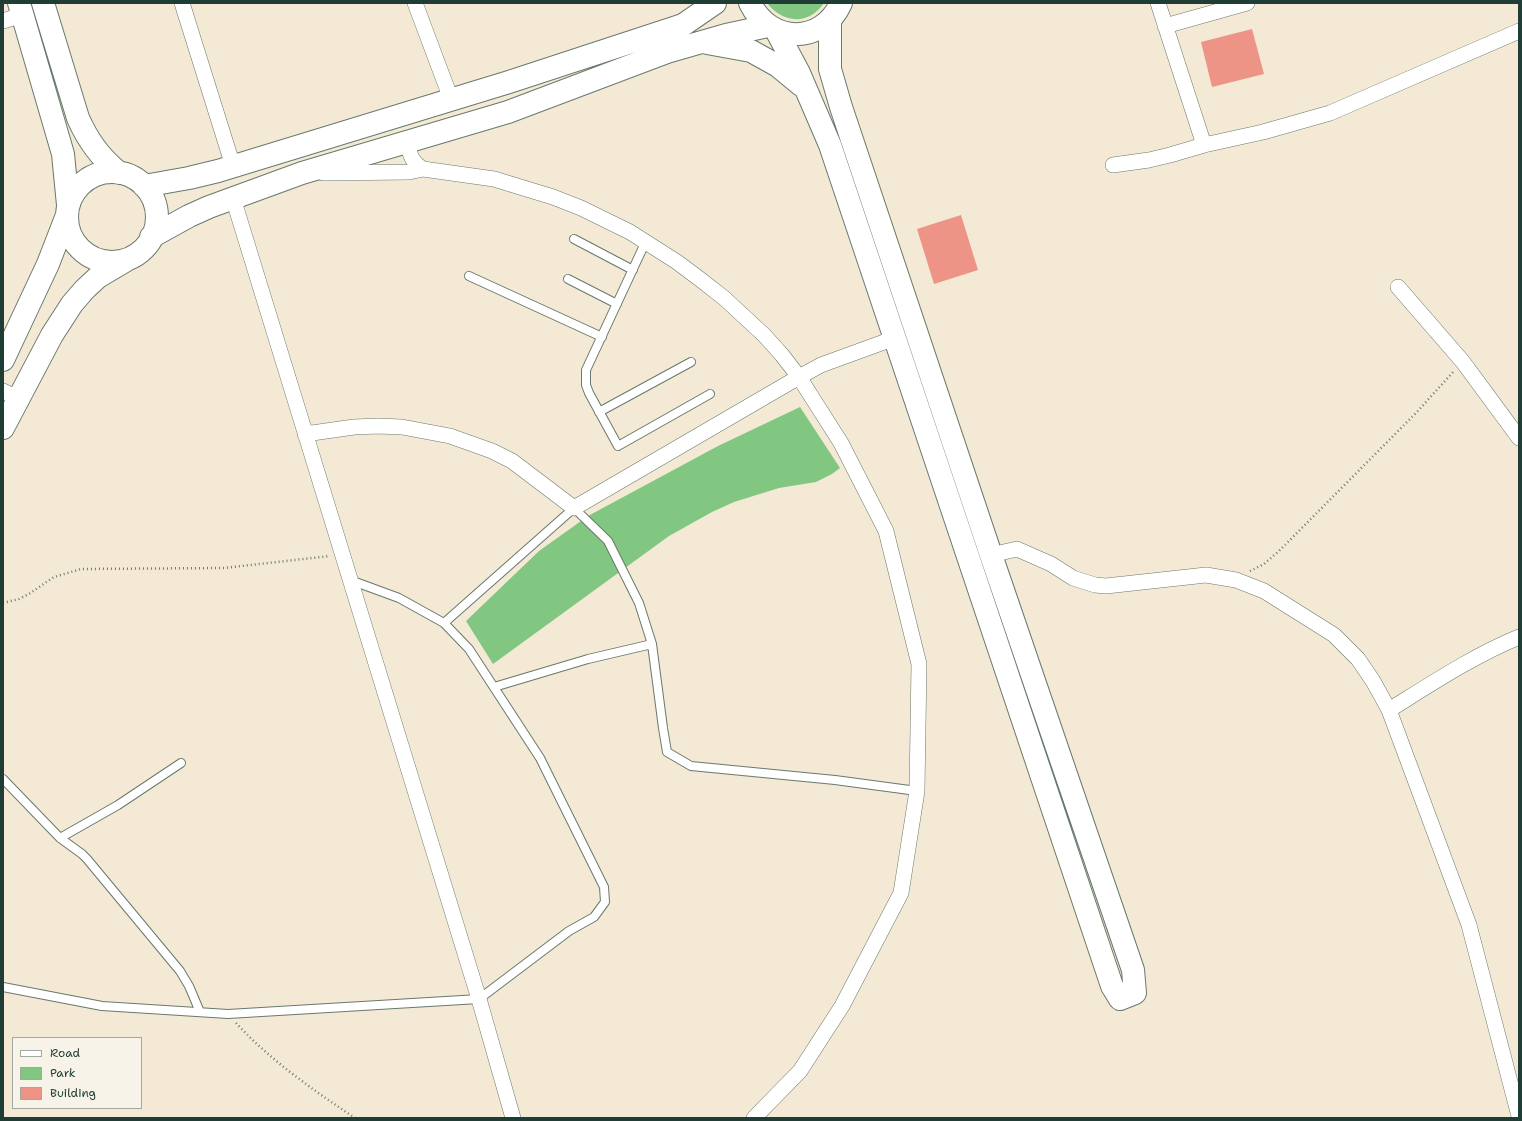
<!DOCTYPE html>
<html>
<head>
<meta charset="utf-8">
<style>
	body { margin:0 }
	#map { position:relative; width:1522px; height:1121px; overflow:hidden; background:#f3e9d4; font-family:"Shantell Sans",sans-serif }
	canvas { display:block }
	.frame { position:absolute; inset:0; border:4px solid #1f3d34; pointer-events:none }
	.legend { position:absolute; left:12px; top:1037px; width:130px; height:72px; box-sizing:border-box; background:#f7f3e8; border:1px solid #a1aaa0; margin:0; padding:5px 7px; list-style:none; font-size:12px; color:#1f3d34 }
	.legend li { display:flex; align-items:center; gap:8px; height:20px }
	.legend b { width:20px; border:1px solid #a1aaa0 }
</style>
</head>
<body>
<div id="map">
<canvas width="1522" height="1121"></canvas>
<div class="frame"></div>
<ul class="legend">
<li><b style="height:5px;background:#fff"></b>Road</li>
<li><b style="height:11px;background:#82c781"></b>Park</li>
<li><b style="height:11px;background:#ed9487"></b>Building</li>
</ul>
</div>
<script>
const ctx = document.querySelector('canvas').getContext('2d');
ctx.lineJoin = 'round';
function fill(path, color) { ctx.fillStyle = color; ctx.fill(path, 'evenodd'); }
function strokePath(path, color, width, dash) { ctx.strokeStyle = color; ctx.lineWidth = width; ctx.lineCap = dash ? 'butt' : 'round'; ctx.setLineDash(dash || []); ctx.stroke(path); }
const green = new Path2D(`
	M767 3H824C809 25 783 24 767 3Z
	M800 407 840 468 832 474 816 482 779 488 734 502 712 512 669 536 493 664 466 621 539 551 588 516 718 446Z`);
const building = new Path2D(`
	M1252 29 1264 74 1212 87 1201 42Z
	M961 215 978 270 934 284 917 229Z`);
const path = new Path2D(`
	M1250 571 1264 564 1279 551 1416 413 1454 371
	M3 603 19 599 29 594 54 577 81 569 224 568 330 556
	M236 1023C270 1060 313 1090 355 1118`);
const lane = new Path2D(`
	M574 239 633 270
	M646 241 586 370V385L589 393 618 446 710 394
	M469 276 602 337
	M568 279 617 304
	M599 412 691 362
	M444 623 574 508 608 541 639 603 652 644 663 728 667 752 691 766 835 780 917 791
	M494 687 588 659 652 644
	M3 779 60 838 82 854 87 859 180 971 189 986 200 1012
	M60 838 118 805 181 763
	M3 987 102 1006 228 1014 479 999 569 931 594 917 605 902 604 887 540 758 469 649 444 623 399 598 350 580`);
const street = new Path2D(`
	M182 3 233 166
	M415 3 451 99
	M1158 3 1204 145
	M3 21 22 15
	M1165 26 1247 3
	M409 141C408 154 412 162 423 169
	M1113 165 1149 160 1170 155 1204 145 1263 132 1330 113 1519 31
	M323 173 409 172 423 169 494 179 553 197 581 208 630 232 677 262 701 280 724 298 764 335 782 355 799 377 841 443 886 531 919 664 917 791 901 893 842 1006 800 1071 754 1118
	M233 198 479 999 513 1118
	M1398 287 1463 362 1519 438
	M3 391 17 398
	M305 434 354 427 378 426 402 427 450 436 492 451 512 461 574 508 799 377 821 365 895 338
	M991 555 1017 549 1051 564 1073 578 1095 585 1106 586 1206 575 1236 580 1264 591 1334 635 1358 659 1373 681 1389 710 1469 925 1519 1116
	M1389 710C1431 684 1473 656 1519 637`);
const secondary = new Path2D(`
	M19 3 63 154 68 205
	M43 3 78 118C88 141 100 157 119 173
	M750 3C770 44 822 45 841 3
	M776 30 799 73 830 145 1112 986 1120 999 1135 993 1133 970 991 555 841 107 830 69V20
	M707 43 751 51 778 66 801 85
	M67 217a45 45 0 1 1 90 0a45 45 0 1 1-90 0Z
	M144 186 189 178 218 171 509 82 683 25 715 3
	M151 237 189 216 209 207 302 173 508 112 667 52 726 35 768 26
	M3 360 48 264 67 215
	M3 428 52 335 72 304 85 289 98 277 125 261`);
fill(green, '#82c781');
fill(building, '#ed9487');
strokePath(lane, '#69796c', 10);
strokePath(street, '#69796c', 16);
strokePath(secondary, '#69796c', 24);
strokePath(path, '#69796c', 2.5, [1, 3]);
strokePath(lane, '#fff', 8);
strokePath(street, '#fff', 15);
strokePath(secondary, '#fff', 22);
</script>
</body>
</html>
